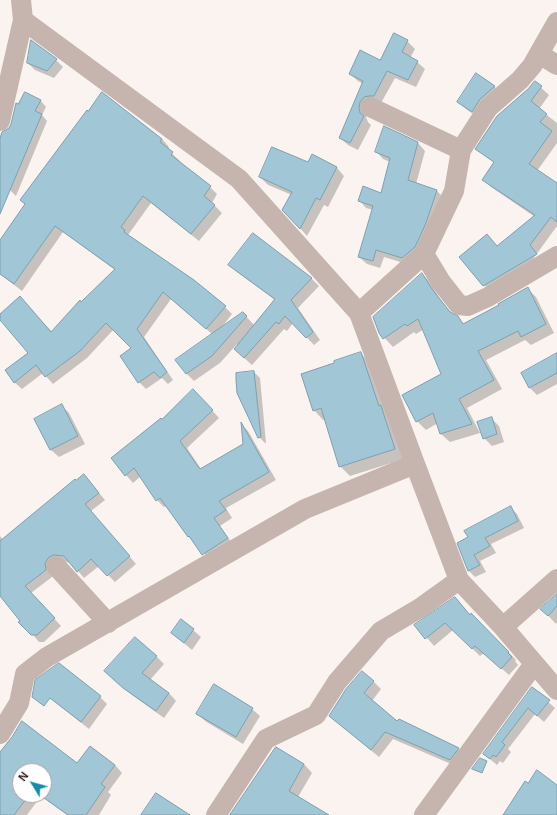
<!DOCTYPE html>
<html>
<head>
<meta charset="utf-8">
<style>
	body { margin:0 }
	#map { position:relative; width:557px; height:815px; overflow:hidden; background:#faf3ef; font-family:Arial,sans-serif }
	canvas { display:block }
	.north { position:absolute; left:12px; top:763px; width:40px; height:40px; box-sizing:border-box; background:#fff; border:1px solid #a7a3a0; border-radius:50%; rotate:307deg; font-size:11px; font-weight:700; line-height:16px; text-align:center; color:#241812 }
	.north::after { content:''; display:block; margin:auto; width:14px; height:18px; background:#128bae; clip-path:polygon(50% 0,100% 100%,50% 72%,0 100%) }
</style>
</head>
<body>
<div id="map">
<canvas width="557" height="815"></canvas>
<div class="north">N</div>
</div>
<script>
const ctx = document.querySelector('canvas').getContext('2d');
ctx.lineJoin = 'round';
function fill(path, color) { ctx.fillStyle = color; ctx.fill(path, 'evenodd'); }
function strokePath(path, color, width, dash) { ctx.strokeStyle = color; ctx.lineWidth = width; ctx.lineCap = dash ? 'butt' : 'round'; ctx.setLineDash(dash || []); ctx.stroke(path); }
const shadow = new Path2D(`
	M395 34 407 41 415 49 410 58 417 62 425 69 416 87 395 78 381 103 367 109 366 117 368 122 371 125 358 150 348 145 340 138 363 84 358 81 350 74 380 61Z
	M56 60 63 67 54 78 35 70 28 63Z
	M476 75 495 87 502 95 480 119 466 109 458 101Z
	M535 82 549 95 539 109 557 123V143L537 171 555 184 557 181V226L520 277 492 294 460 257 498 247 535 217 491 187 483 179 495 163 485 156 477 149Z
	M25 93 41 101 46 107 42 115 47 121 16 196 6 186 0 191V140L9 130 19 105Z
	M162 139 169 147 167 149 180 161 179 162 210 187 217 194 212 203 222 213 199 241 151 203 128 235 225 307 232 314 222 327 243 313 254 325 275 300 237 272 230 265 253 234 312 279 319 286 298 308 320 340 314 345 293 323 287 331 284 329 252 365 242 356 237 344 220 363 194 381 187 374 177 360 212 334 171 299 144 337 173 380 168 384 162 378 146 389 139 382 133 348 114 329 87 358 53 384 43 373 22 389 14 382 30 353 0 319V315L27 305 52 332 115 270 63 232 22 291 0 274V240Z
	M418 143 425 151 416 184 437 191 444 198 410 265 384 257 380 268 367 264 359 257 373 210 366 208 359 200 381 194 390 162 383 159 376 151Z
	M312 155 337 168 344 176 328 207 324 205 307 236 284 210 292 195 268 185 260 177 308 164Z
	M422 274 430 282 440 299 453 315 464 324 501 305 527 288 536 297 554 333 531 345 525 340 486 360 502 389 467 408 480 433 450 442 441 434 438 423 426 430 417 421 443 375 424 329 416 334 414 332 393 347 380 333Z
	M360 353 370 362 404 459 350 476 340 466 325 420H323L314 410 336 363Z
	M557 354V384L537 395 530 388Z
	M254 372 260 378 266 443H265L259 437Z
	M201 398 219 418 187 448 201 469 244 445 242 425 248 431 276 480 226 508 232 518 220 526 234 546 211 561 188 536 167 506 164 507 157 500 141 476 133 483 126 475 162 421Z
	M61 405 69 413 85 444 59 457 51 450 36 419Z
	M492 419 499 426 504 442 492 446 484 438Z
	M84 475 105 500 91 511 136 564 115 582 99 566 84 578 71 563 61 561 52 570V577L31 593 61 626 44 642H39L0 595V536L3 540Z
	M510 507 517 514 524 528 491 544 496 553 480 561 486 572 475 577 469 571 459 544 469 538Z
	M557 596V622L556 624 542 609Z
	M455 598 471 616 501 644 516 660 515 661 518 665 509 675 484 653 480 656 453 630 434 646 416 625Z
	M193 630 201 637 192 650 172 633Z
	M156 656 164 664 150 680 169 693 176 701 164 718 132 695 113 679Z
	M373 681 381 689 372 701 398 722 458 749 466 756 458 767 393 739 379 757 338 723Z
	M532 688 555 708 544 722 535 714 508 749 511 752 503 763 500 761 497 765 484 754Z
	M44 692 100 697 107 704 89 729 51 699Z
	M252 709 260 716 243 744 205 721 197 713Z
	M90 747 115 765 122 773 108 792 111 795 99 815H67L41 796 27 815H0V754L78 764ZM20 771H44V795H20Z
	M275 748 304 764 312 773 298 797 323 815H230Z`);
const building = new Path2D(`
	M394 33 408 40 402 52 418 61 408 80 387 71 374 96H369L364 97 360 102 359 108 360 113 364 116 350 143 339 138 363 81 349 74 360 50 380 60Z
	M31 40 57 59 47 71 27 63Z
	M476 73 495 86 480 99 472 112 457 102Z
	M535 81 542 86 531 101 547 114 540 122 552 131 529 164 557 183V222L551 217 530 245 537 254 483 286 459 257 487 234 497 246 535 215 482 180 494 162 475 149 497 116 528 89Z
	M25 92 41 100 35 111 42 114 0 214V138L2 132 9 128 11 124 16 103 18 104Z
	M102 92 162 139 160 142 173 152 171 155 211 186 204 196 215 205 191 234 143 196 121 227 125 230 124 232 194 280 226 306 206 329 163 292 137 329 167 372 160 378 154 372 138 383 120 356 131 348 106 323 80 351 45 377 36 365 14 383 5 370 28 353 0 320V314L20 296 51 332 80 300 81 302 115 269 55 226 14 284 0 274V240L25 204 20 200 87 110 88 111Z
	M384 126 418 142 408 180 437 190 426 223 415 247 402 258 376 250 373 261 358 257 373 206 358 201 363 186 381 193 390 158 375 152Z
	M272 147 308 162 312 154 337 167 320 200 316 198 300 229 282 210 292 192 259 177Z
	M253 233 312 278 291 300 313 332 306 338 285 316 279 324 276 322 244 358 234 349 275 299 228 265Z
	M422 273 432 289 450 312 458 316 463 324 499 305 498 304 528 287 546 324 521 337 518 331 478 351 494 380 459 399 472 424 440 434 433 413 416 422 402 395 441 374 418 319 407 326 405 324 383 339 379 333 373 317Z
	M243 312 247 316 212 356 186 374 175 360Z
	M361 352 379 406 381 405 383 412 395 449 339 467 321 408 313 411 301 374 334 363V361Z
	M557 353V373L529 388 521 373Z
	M254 371 261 437 258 438 237 393 236 380V373Z
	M193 389 213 410 180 441 200 469 243 444 241 422 269 472 219 501 226 510 214 518 228 538 202 555 189 536 188 537 160 498 156 501 134 468 125 476 111 458 161 418 162 419Z
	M62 404 78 436 50 450 34 419Z
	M492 417 497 434 483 439 477 422Z
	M84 474 99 493 85 504 130 556 107 576 91 559 77 572 64 556 54 555 49 557 45 563 46 570 25 586 55 618 37 635H31L18 622 20 621 0 596V541L75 479 76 480Z
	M511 506 518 521 485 538 490 546 474 555 480 565 468 571 457 543 468 537 464 531Z
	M557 594V606L548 616 540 609Z
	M455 597 470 615 471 613 509 652 508 653 512 657 501 669 475 646 472 649 445 623 425 639 414 625Z
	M181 619 194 629 184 643 171 633Z
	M135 637 157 656 142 673 169 693 156 711 123 688 104 671Z
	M59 663 101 696 81 722 50 698 44 706 32 697 35 680Z
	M362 671 374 681 364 693 397 721 399 719 459 748 450 760 385 732 371 750 329 716 346 689Z
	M214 684 253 708 236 737 196 714Z
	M532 687 550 700 537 716 528 708 502 742 505 745 496 757 493 755 490 759 483 754Z
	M22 721 77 763 90 746 115 765 101 784 105 787 86 815H68L40 795H44V771H20V795H29L14 815H0V752L12 737Z
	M276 747 304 764 289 791 329 815H230Z
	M480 758 487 761 482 773 472 769Z
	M537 770 557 785V815H503L525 781 528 783Z
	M156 793 190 815H141Z`);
const minor = new Path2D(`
	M23 20 239 179 359 313 415 464 459 580 503 627 557 690
	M539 54 557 65
	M370 107 461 150
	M0 121 23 20 21 0
	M424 254 441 282 459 305 468 306 488 297 557 256
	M359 313 424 254 454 191 461 150 488 108 520 80 532 66 557 22
	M56 566 108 623
	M503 627 557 579
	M0 734 19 703 25 674 47 657 305 509 415 464
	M216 815 266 739 316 715 337 682 381 631 420 608 459 580
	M424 815 534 664`);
fill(shadow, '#0003');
fill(building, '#a1c7d7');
strokePath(building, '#7ba0af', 1);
strokePath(minor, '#c5b5ae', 20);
</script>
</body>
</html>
